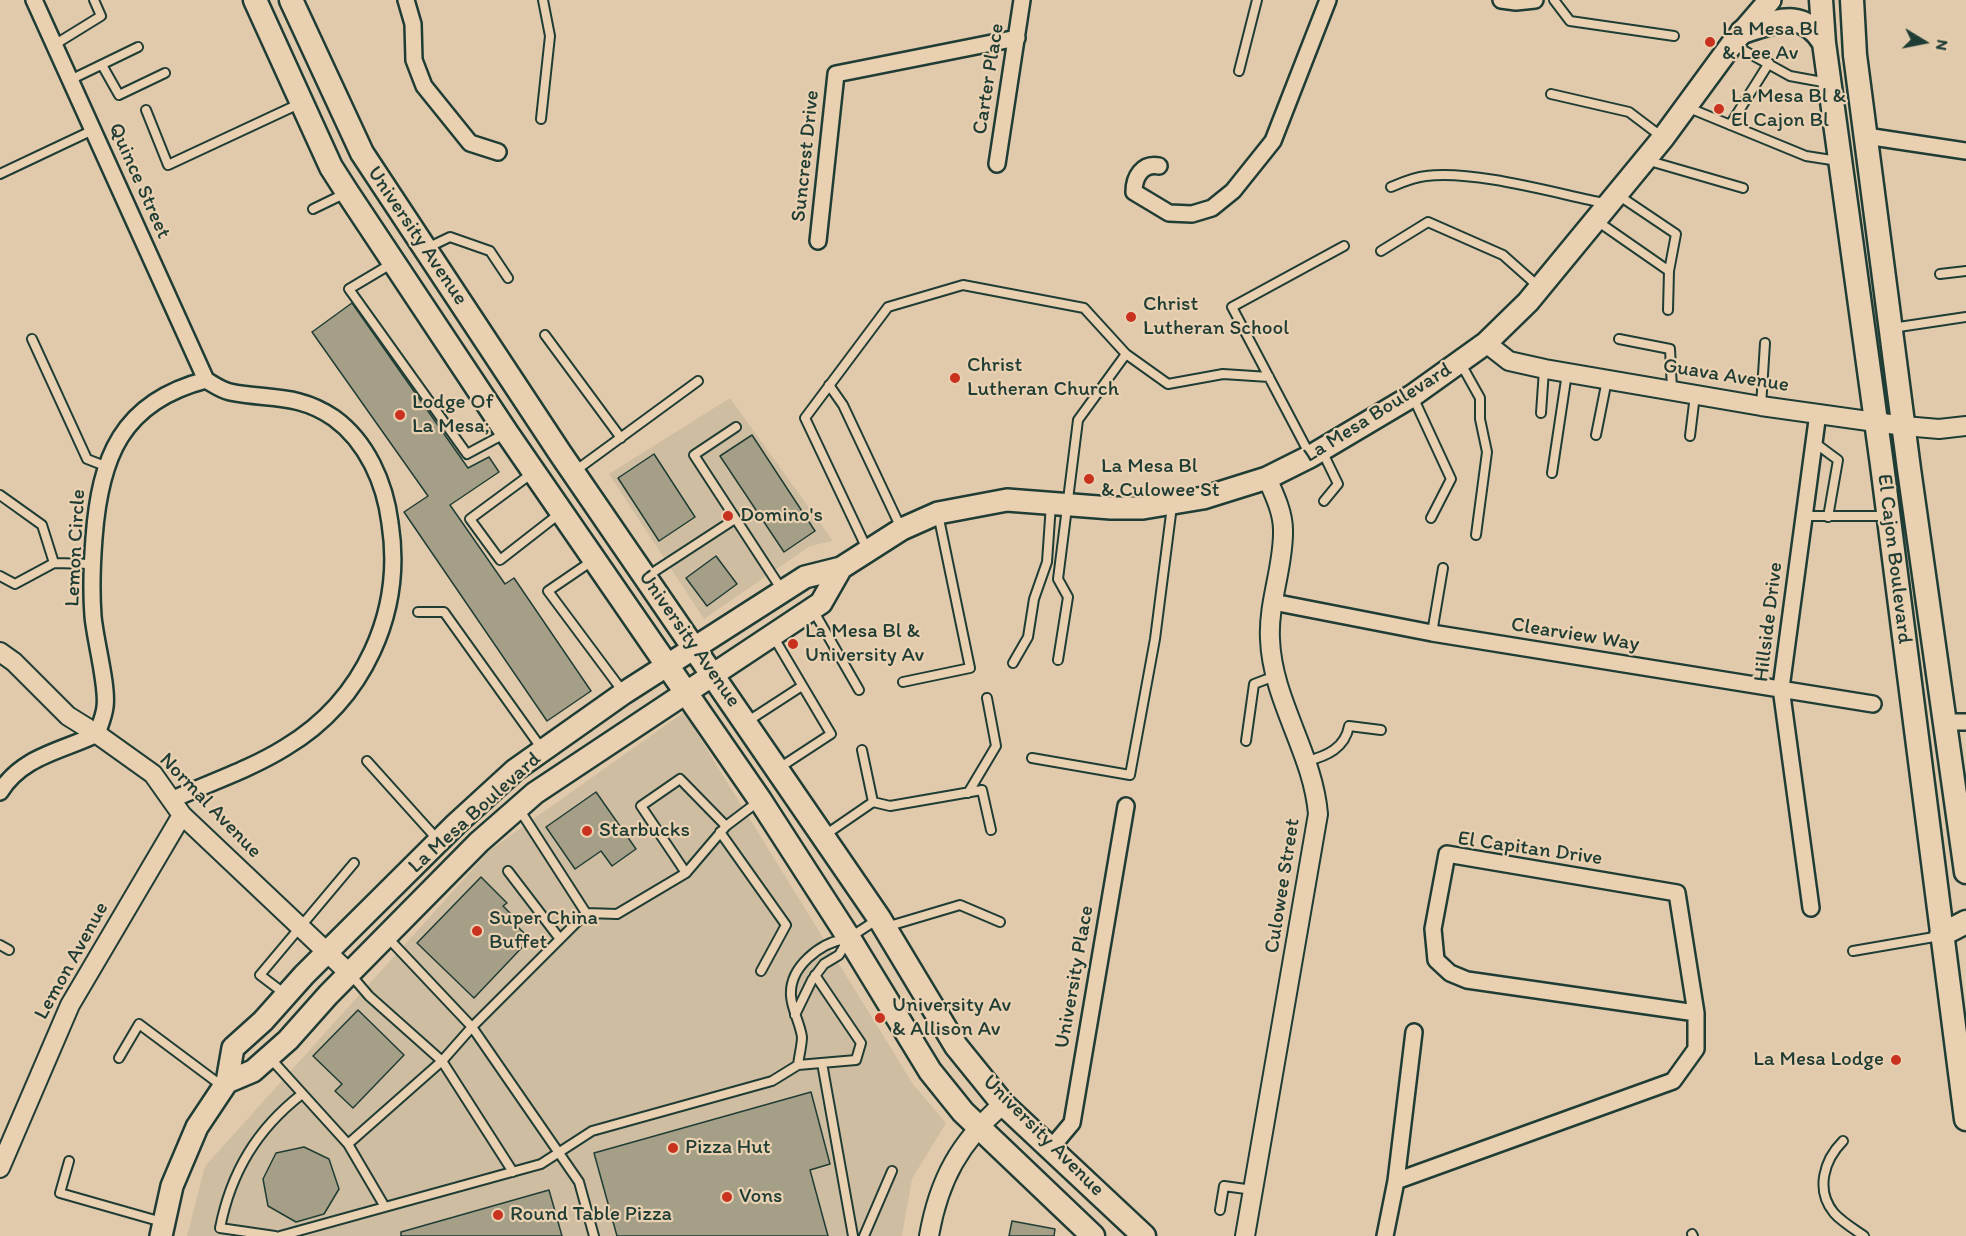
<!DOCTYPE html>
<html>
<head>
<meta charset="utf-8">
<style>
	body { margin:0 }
	#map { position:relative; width:1966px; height:1236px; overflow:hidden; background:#e1caac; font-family:Itim,sans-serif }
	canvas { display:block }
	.north { position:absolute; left:1894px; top:12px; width:60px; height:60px; -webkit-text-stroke:4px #e9d0b1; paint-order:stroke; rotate:100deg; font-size:16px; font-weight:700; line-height:24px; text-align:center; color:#1f3d34 }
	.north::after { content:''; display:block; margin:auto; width:21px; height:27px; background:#1f3d34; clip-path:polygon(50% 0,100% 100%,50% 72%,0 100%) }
</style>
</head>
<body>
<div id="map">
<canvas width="1966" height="1236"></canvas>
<div class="north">N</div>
</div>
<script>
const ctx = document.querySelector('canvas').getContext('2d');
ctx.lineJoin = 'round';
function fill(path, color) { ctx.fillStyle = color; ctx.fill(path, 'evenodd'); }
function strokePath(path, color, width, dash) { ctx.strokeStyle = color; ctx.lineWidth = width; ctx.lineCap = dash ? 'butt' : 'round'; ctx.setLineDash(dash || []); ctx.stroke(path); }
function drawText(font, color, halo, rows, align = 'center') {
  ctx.font = font + ' Itim,sans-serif'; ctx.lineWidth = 4.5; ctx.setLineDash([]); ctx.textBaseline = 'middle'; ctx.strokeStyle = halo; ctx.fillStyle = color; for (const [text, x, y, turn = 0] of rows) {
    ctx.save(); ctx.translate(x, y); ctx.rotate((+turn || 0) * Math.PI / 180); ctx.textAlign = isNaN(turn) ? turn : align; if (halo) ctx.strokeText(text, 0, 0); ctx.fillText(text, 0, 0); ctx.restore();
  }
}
const built = new Path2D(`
	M730 398 833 541 810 546 704 619 609 474Z
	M684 712 913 1084 946 1123 912 1179 902 1236H187L205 1166 490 850Z`);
const building = new Path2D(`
	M352 303 468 468 489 457 499 472 450 505 505 584 514 578 591 691 547 721 404 512 428 496 312 332Z
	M752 435 815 531 784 552 720 456Z
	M654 454 695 517 659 541 618 478Z
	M716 556 737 584 707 606 686 578Z
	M596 792 636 849 612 866 601 851 575 869 546 827Z
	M481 877 507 903 503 906 514 917 511 920 530 939 474 998 417 943Z
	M358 1010 404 1055 353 1108 335 1091 342 1084 313 1056Z
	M811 1092 830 1164 810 1170 828 1236H617L594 1153Z
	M304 1147 329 1159 339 1189 324 1214 296 1222 268 1206 263 1179 276 1153Z
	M549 1190 562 1236H401V1232Z
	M1012 1221 1055 1229 1054 1236H1009Z`);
const service = new Path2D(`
	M1554 0 1570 21 1674 36
	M54 45 101 16 94 0
	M1734 45 1790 76 1828 83
	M102 65 119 95 165 73
	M1239 71 1257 0
	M70 80 138 47
	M1551 94 1629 112 1662 137
	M1689 108 1806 156 1838 161
	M146 110 168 165 301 103
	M541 119 550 36 543 0
	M1730 125 1769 63
	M1646 160 1743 188
	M0 174 93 130
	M1391 187C1403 182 1414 177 1426 176 1475 170 1554 193 1604 203
	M1618 195 1676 234 1669 271
	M313 209 346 193
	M1597 221 1669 271 1668 310
	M427 248 450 237 490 251 508 278
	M1381 251 1428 222 1503 255 1539 287
	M391 264 349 289 467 454 506 433
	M1940 274 1966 271
	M1892 328 1966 317
	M545 335 621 438
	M32 339 87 459 105 466
	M1619 339 1670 349 1672 389
	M1126 354 1168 384 1223 374 1269 377
	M1461 364 1480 398V419L1487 452 1476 535
	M829 385 843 405 901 528
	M1413 397 1451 479 1431 518
	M1761 406 1765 343
	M1541 413 1544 370
	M736 427 694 455 782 590
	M1596 435 1607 380
	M1690 436 1695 395
	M1815 443 1838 460 1828 517
	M1322 451 1338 484 1324 501
	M1310 455 1232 307 1344 246
	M575 471 698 381
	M1552 473 1567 373
	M531 474 470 519 500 560 559 514
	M0 495 42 525 54 563
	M1804 516H1886
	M867 549 805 418 888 307 963 285 1084 308 1126 354 1078 420 1058 579 1068 597 1058 660
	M592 561 548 591 624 693
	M0 576 15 584 54 563 92 564
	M646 577 735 519
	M813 610 859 690
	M418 612H444L542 749
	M1432 633 1443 568
	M773 636 831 734 779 768
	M1013 663 1028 637 1034 599 1047 562 1051 504
	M903 682 970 668 938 514
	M748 721 802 686
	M1246 741 1254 684 1275 676
	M862 750 873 802
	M1032 758 1130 775 1155 639 1172 506
	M367 761 438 840
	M1307 761C1327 756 1345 748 1349 726L1381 730
	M968 793 996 746 987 698
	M519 809 586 913
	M720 832 786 925 761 971
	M825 835 873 802 890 806 982 790 991 830
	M508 871 560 939
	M686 873 641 806 680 779 726 826
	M886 927 960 905 1000 922
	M0 945 9 950
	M1853 951 1940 936
	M351 975 369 996 442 1061 513 1172
	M285 994 260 975 354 863
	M795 1015 812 980 824 964 839 955 849 938 878 919
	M119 1058 139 1024 222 1086
	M271 1059 348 1144 442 1061 472 1027 388 938
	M822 1063 853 1236
	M798 1065 856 1060 861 1043 815 975
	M1843 1141C1824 1160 1815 1190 1834 1213 1842 1222 1854 1229 1864 1236
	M69 1161 60 1193 162 1222
	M385 1207 541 1164 592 1131 772 1081 798 1065C799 1056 802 1045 802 1037 800 1023 792 1010 791 996 789 967 820 943 845 939
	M1220 1210 1224 1186 1253 1190
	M1692 1234 1693 1236
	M275 1236 220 1228C231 1172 257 1129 302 1094
	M280 1236 385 1207 348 1144
	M594 1236 579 1182 472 1027 586 913 617 914 686 873 726 826 759 801
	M864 1236 892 1171`);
const minor = new Path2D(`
	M34 0 206 380
	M406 0 413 24 414 60 424 86 470 143 498 152
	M1501 0 1516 2 1535 0
	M1866 136 1966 151
	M997 164 1022 0
	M1159 166C1142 163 1134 177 1134 192L1169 213 1192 214 1212 208 1233 191 1273 141 1328 0
	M818 241 836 74 1017 38
	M1273 602 1432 633 1873 704
	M1944 722H1966
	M0 792C22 756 62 751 97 734 100 725 104 716 105 707 108 686 95 640 93 616 91 590 92 564 94 538 100 458 121 402 206 380 213 384 221 390 230 392 268 400 298 393 334 418 367 442 385 483 390 523 404 612 364 700 286 747 251 769 209 783 171 800
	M1811 908 1781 688 1818 413
	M1051 1148 1072 1123 1126 806
	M1396 1181 1673 1081 1696 1049V1013L1677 893 1447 854 1433 929 1436 960 1450 973 1467 980 1696 1013
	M1385 1236 1396 1181 1414 1032`);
const tertiary = new Path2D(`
	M1486 343 1509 361 1545 369 1761 406 1904 426 1939 429 1966 426
	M0 652 14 662 68 716 97 734 153 774 182 815 350 974
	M0 1168 70 1005 182 815
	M929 1236C939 1179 960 1142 1003 1104
	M1245 1236 1318 814C1313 753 1272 700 1270 639 1268 602 1284 566 1283 530 1283 512 1274 494 1267 478`);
const secondary = new Path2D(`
	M227 1082 253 1071 288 1040 328 995 479 842 535 793 821 603 841 568
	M161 1236 172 1186 197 1127 227 1082 233 1048 263 1021 304 975 456 824 515 770 624 693 805 577 841 568 902 529 938 513 1007 500 1111 508H1143L1203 498 1267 478 1311 456 1412 396 1486 343 1528 302 1663 138 1732 44 1770 0`);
const primary = new Path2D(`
	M255 0 331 167 347 192 507 433 760 800 849 938 930 1071 963 1112 1093 1236
	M291 0 362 153 560 453 879 918 956 1046 1003 1104 1144 1236
	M1821 0 1824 43 1882 465 1966 1119
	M1852 0 1855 55 1909 469 1966 872
	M1742 32C1776 22 1802 7 1824 43
	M1941 935 1966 922`);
const markers = [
	[1710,42,6,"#c8321e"],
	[1719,109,6,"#c8321e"],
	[1131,317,6,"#c8321e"],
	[955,378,6,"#c8321e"],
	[400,415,6,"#c8321e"],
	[1089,479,6,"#c8321e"],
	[728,516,6,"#c8321e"],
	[793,644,6,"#c8321e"],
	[587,831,6,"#c8321e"],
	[477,931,6,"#c8321e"],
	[880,1018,6,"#c8321e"],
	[1896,1060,6,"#c8321e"],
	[673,1148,6,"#c8321e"],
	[727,1197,6,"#c8321e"],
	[498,1215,6,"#c8321e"]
];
const poiNames = [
	["La Mesa Bl",1722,30],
	["& Lee Av",1722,54],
	["La Mesa Bl &",1731,97],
	["El Cajon Bl",1731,121],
	["Christ",1143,305],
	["Lutheran School",1143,329],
	["Christ",967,366],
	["Lutheran Church",967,390],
	["Lodge Of",412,403],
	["La Mesa;",412,427],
	["La Mesa Bl",1101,467],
	["& Culowee St",1101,491],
	["Domino's",740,516],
	["La Mesa Bl &",805,632],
	["University Av",805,656],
	["Starbucks",599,831],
	["Super China",489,919],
	["Buffet",489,943],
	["University Av",892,1006],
	["& Allison Av",892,1030],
	["La Mesa Lodge",1884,1060,"right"],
	["Pizza Hut",685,1148],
	["Vons",739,1197],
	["Round Table Pizza",510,1215]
];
const streetNames = [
	["Carter Place",989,79,-81],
	["Suncrest Drive",806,156,-84],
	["Quince Street",139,181,66],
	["University Avenue",417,236,56],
	["Guava Avenue",1726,376,9],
	["La Mesa Boulevard",1378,413,-32],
	["Lemon Circle",76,548,-87],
	["El Cajon Boulevard",1894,559,83],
	["Hillside Drive",1769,622,-83],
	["Clearview Way",1575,635,9],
	["University Avenue",689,639,55],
	["Normal Avenue",210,806,46],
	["La Mesa Boulevard",475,813,-42],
	["El Capitan Drive",1530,849,8],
	["Culowee Street",1283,886,-81],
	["Lemon Avenue",72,961,-61],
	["University Place",1075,977,-80],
	["University Avenue",1043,1136,45]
];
fill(built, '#cfbda1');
fill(building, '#a59f87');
strokePath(building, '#1f3d34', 1.5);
strokePath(service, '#1f3d34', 12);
strokePath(minor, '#1f3d34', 20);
strokePath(tertiary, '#1f3d34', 22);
strokePath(secondary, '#1f3d34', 26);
strokePath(primary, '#1f3d34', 27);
strokePath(service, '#e9d0b1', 8);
strokePath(minor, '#e9d0b1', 15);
strokePath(tertiary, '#e9d0b1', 18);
strokePath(secondary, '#e9d0b1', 21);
strokePath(primary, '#e9d0b1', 22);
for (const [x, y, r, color] of markers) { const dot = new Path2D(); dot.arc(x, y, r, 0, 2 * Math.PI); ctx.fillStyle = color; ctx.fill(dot); strokePath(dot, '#e9d0b1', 2); }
drawText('21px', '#1f3d34', '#e9d0b1', poiNames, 'left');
drawText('21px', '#1f3d34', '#e9d0b1', streetNames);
</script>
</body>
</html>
